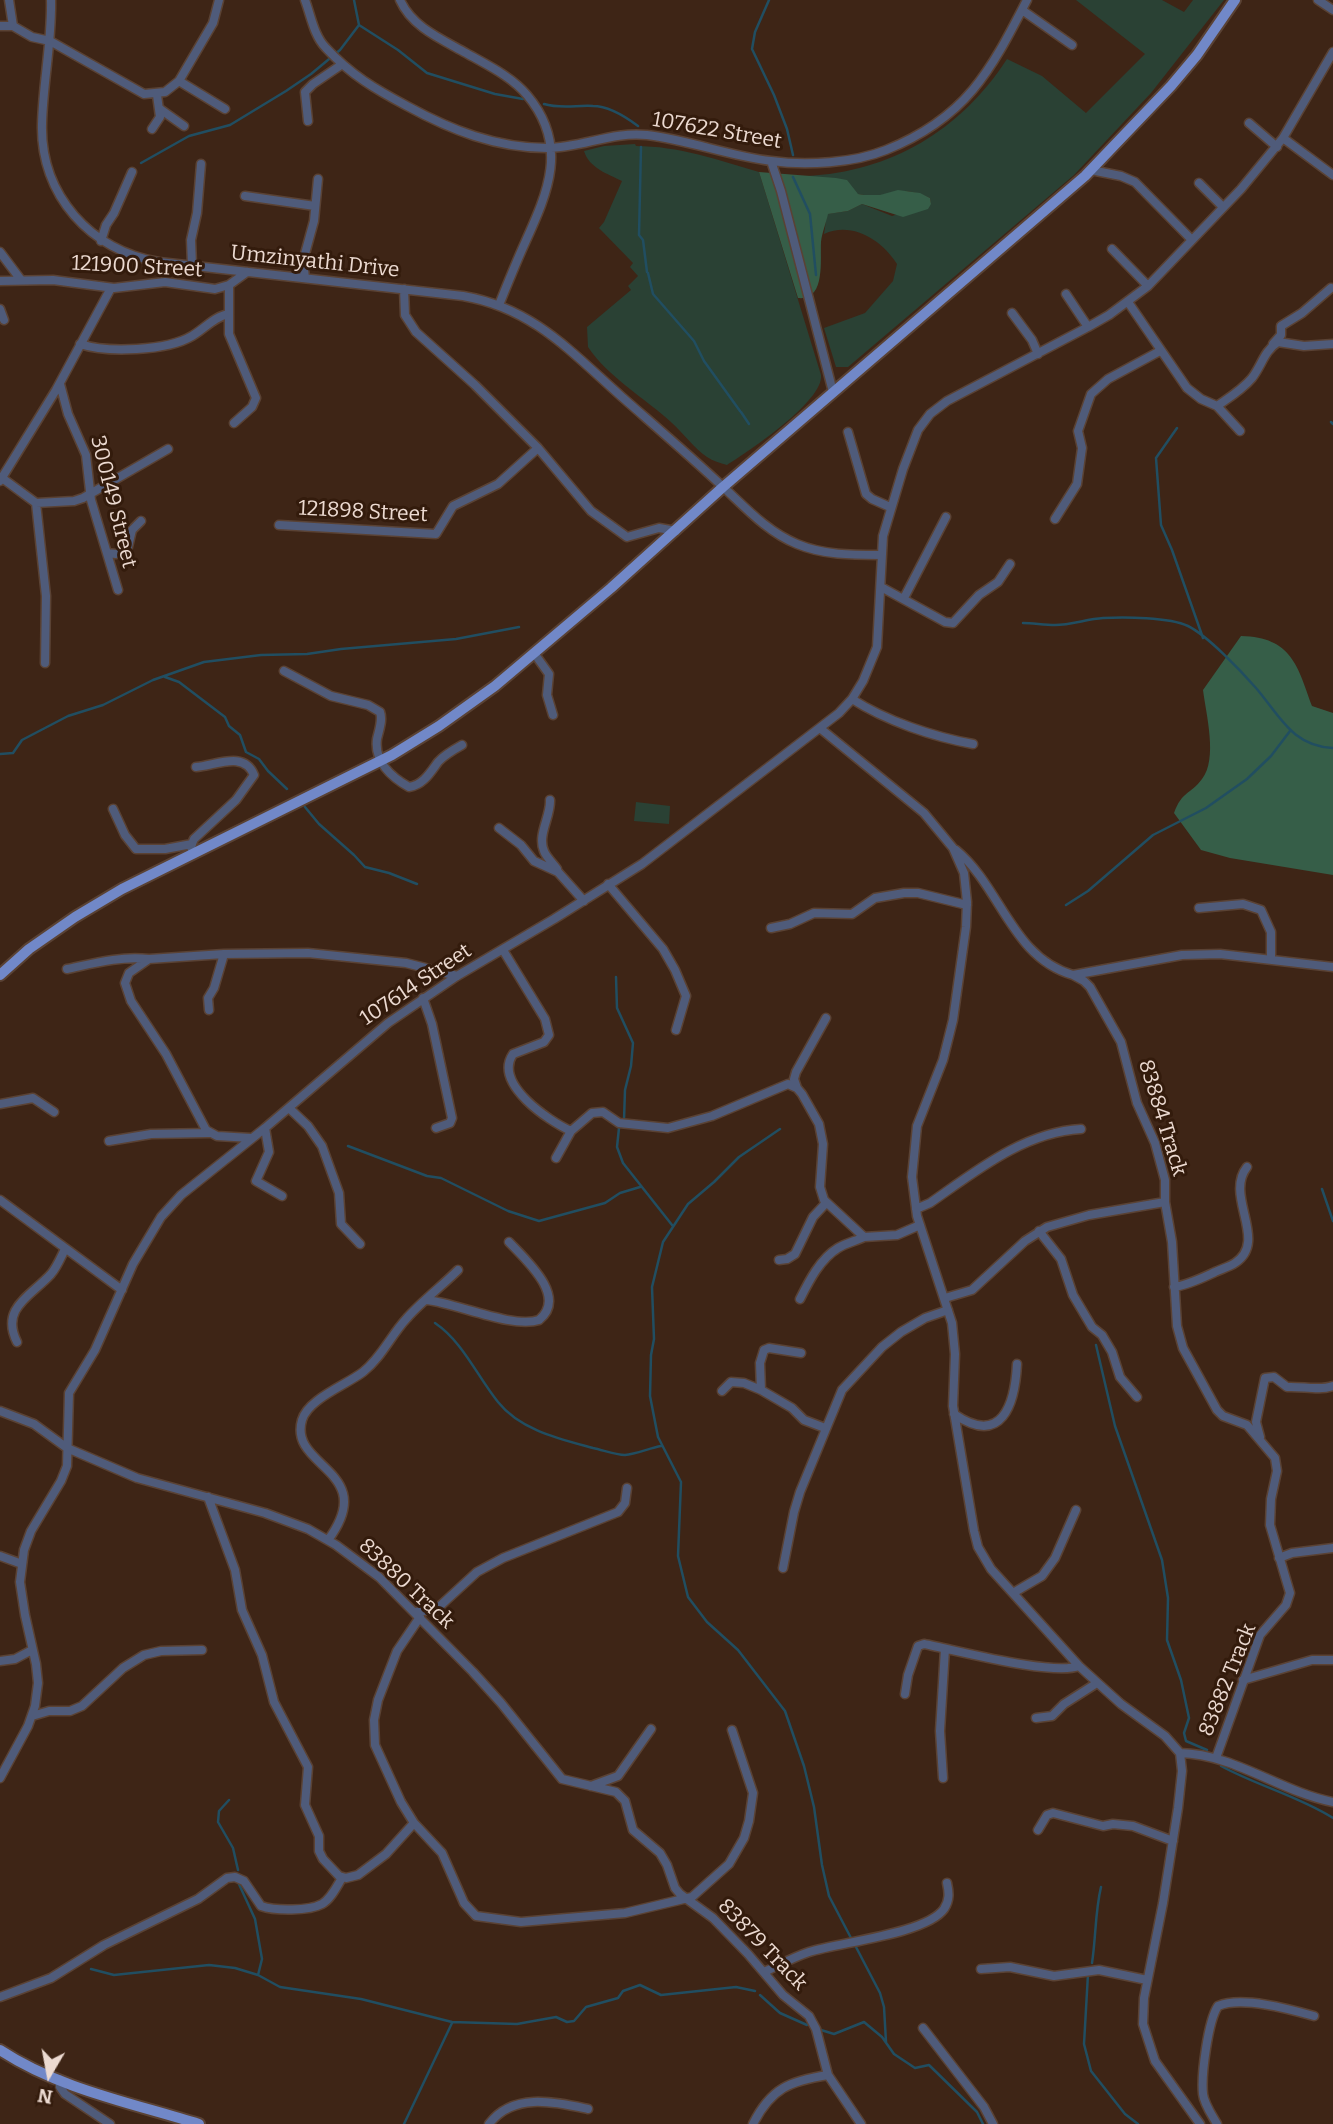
<!DOCTYPE html>
<html>
<head>
<meta charset="utf-8">
<style>
	body { margin:0 }
	#map { position:relative; width:1333px; height:2124px; overflow:hidden; background:#3e2516; font-family:Bitter,serif }
	canvas { display:block }
	.north { position:absolute; left:14px; top:2040px; width:70px; height:70px; -webkit-text-stroke:5px #331b0c; paint-order:stroke; rotate:190deg; font-size:19px; font-weight:700; line-height:28px; text-align:center; color:#ecdad1 }
	.north::after { content:''; display:block; margin:auto; width:24px; height:32px; background:#ecdad1; clip-path:polygon(50% 0,100% 100%,50% 72%,0 100%) }
</style>
</head>
<body>
<div id="map">
<canvas width="1333" height="2124"></canvas>
<div class="north">N</div>
</div>
<script>
const ctx = document.querySelector('canvas').getContext('2d');
ctx.lineJoin = 'round';
function fill(path, color) { ctx.fillStyle = color; ctx.fill(path, 'evenodd'); }
function strokePath(path, color, width, dash) { ctx.strokeStyle = color; ctx.lineWidth = width; ctx.lineCap = dash ? 'butt' : 'round'; ctx.setLineDash(dash || []); ctx.stroke(path); }
function drawText(font, color, halo, rows, align = 'center') {
  ctx.font = font + ' Bitter,serif'; ctx.lineWidth = 6; ctx.setLineDash([]); ctx.textBaseline = 'middle'; ctx.strokeStyle = halo; ctx.fillStyle = color; for (const [text, x, y, turn = 0] of rows) {
    ctx.save(); ctx.translate(x, y); ctx.rotate((+turn || 0) * Math.PI / 180); ctx.textAlign = isNaN(turn) ? turn : align; if (halo) ctx.strokeText(text, 0, 0); ctx.fillText(text, 0, 0); ctx.restore();
  }
}
const green = new Path2D(`
	M1076 0H1162L1184 12 1193 0H1224L1151 93 1074 175 848 367H836L824 328 865 313 893 281 897 264C882 240 852 221 824 234L827 214 848 211 862 204 892 216 931 204 930 198C900 183 891 199 864 195 845 193 824 182 806 176 891 172 961 130 1007 59L1042 76 1086 113 1145 54Z
	M635 144 636 146C678 146 719 160 759 172L821 375C824 401 749 451 727 465 720 463 713 461 707 457 694 448 684 434 672 423 645 398 609 378 588 347L587 327 631 290 628 286 638 276 630 267 633 263 599 228 604 222 622 181C608 174 589 168 584 151L604 146Z
	M636 802 670 806 669 824 634 821Z`);
const forest = new Path2D(`
	M759 172 836 178 847 180 858 194 864 195H880L898 190 920 193 930 198 931 204 928 209 903 217 862 204 848 211 828 214C826 223 822 233 821 242 820 260 826 301 798 298Z
	M1241 636C1292 637 1298 667 1312 706L1333 713V875L1230 858 1201 850 1174 813C1182 791 1190 795 1202 779 1218 759 1206 714 1203 690Z`);
const stream = new Path2D(`
	M354 0 359 25 398 50 427 73 495 94 523 99
	M769 0 755 32 752 49 774 95 787 129 793 155
	M544 104C560 109 577 105 593 106 609 106 626 117 638 126
	M641 147 639 235 643 240 647 272
	M141 163 189 136 230 125 286 91 311 74 340 50 359 25
	M793 177 810 214 816 275
	M648 273 653 294 694 341 704 361 740 411
	M741 412 749 424
	M1331 422 1333 424
	M1177 428 1156 458 1161 525 1172 550 1203 638
	M1023 623C1033 623 1044 625 1055 625 1071 625 1087 619 1103 618 1124 617 1169 617 1188 626 1208 636 1241 671 1256 688 1280 716 1292 746 1333 748
	M165 677 179 682 225 717 229 726 240 735 246 752 259 759 268 771 287 789
	M0 754 13 753 22 740 68 716 103 705 153 680 204 662 261 655 307 654 341 649 456 639 519 627
	M305 807 319 824 354 855 365 867 389 873 417 884
	M1066 905 1088 891 1153 835 1206 808 1247 779 1271 756 1290 731
	M616 977 617 1008 633 1043 631 1066 625 1090 624 1120
	M619 1128 617 1147 623 1163 672 1225
	M780 1129 739 1157 714 1182 688 1204 663 1242 652 1287 654 1339 651 1355 650 1396 658 1437 681 1482 678 1556 688 1597 707 1622 738 1650 785 1711 804 1766 814 1807 822 1865 829 1896 851 1938
	M348 1146 427 1176 441 1178 508 1211 539 1221 605 1203 620 1193 640 1187
	M1322 1189 1333 1221
	M435 1323C463 1342 477 1376 498 1402 520 1430 560 1439 593 1448 603 1450 615 1455 625 1455 636 1454 650 1448 661 1446
	M1096 1345 1115 1426 1162 1560 1168 1598 1167 1640 1181 1680 1189 1718 1184 1733 1186 1741 1207 1750
	M1221 1766C1258 1786 1298 1796 1333 1818
	M229 1800 219 1811 218 1822 233 1848 238 1870
	M238 1882 255 1919 262 1959 258 1975
	M856 1947 880 1993 884 2007 886 2042
	M1092 1963C1096 1937 1095 1912 1101 1887
	M91 1969 114 1975 209 1965 235 1968 258 1975 280 1987 361 1999 452 2022 517 2024 556 2017 567 2022 574 2021 586 2007 618 1998 623 1991 640 1985 661 1995 736 1987 755 1991
	M1088 1974 1084 2044 1091 2071 1125 2114 1138 2124
	M760 1995 780 2013 807 2025
	M821 2030 834 2034 864 2022 882 2037 894 2054 915 2068 929 2065 977 2112 983 2124
	M404 2124 452 2023`);
const minor = new Path2D(`
	M9 0 13 26
	M51 0C52 42 43 82 42 124 40 195 91 251 159 262L463 296C533 308 571 352 622 397 655 426 689 455 721 485 744 506 767 532 797 544 823 555 852 555 880 555
	M305 0C311 16 314 36 326 48 351 75 375 89 407 106 451 130 496 148 547 148 581 148 613 131 647 135 689 140 729 156 771 161 806 166 854 163 886 150 966 118 990 72 1027 0
	M400 0C412 27 441 39 466 53 487 65 511 76 527 95 570 146 547 194 524 245 515 265 507 285 499 305
	M1318 0 1333 10
	M1022 10 1072 45
	M0 26H13L32 37 50 41 144 94 165 92 179 81 213 23 219 0
	M179 81 225 109
	M160 109 184 126
	M308 121 305 92 313 84 341 65
	M1249 123 1277 147
	M152 129 160 117 157 95
	M1283 138 1333 175
	M771 161 781 191 833 392
	M1091 170 1121 176 1135 182 1192 240
	M1199 183 1223 207
	M245 196 315 206
	M101 241 106 225 114 213 132 172
	M1112 249 1148 286
	M0 252 21 280
	M192 265 191 240 197 213 201 164
	M305 278 303 261 314 221 318 179
	M0 281 53 280 114 288 165 282 215 289 229 285 247 272
	M229 285V334L256 398 252 407 234 423
	M404 289 405 315 416 332 475 385 538 448 591 511 627 537 659 528 676 531
	M1066 294 1088 327
	M1128 302 1187 388 1201 399 1217 406 1240 431
	M0 309 4 320
	M1012 313 1032 340 1038 354
	M80 344C107 353 167 351 192 336 204 329 215 316 229 314
	M1273 344 1281 335V326L1302 313 1331 288
	M60 384 68 414 86 455 91 500 118 590
	M1217 406C1230 397 1242 390 1252 378 1262 365 1264 351 1278 342L1304 346 1333 344
	M848 432 866 494 872 499 890 507
	M2 478 36 503 74 501 83 498 168 449
	M0 481 56 390 111 288
	M36 503 46 596 45 663
	M1055 519 1077 484 1082 448 1078 431 1091 394 1108 379 1160 351
	M279 525 436 534 453 506 498 484 538 448
	M107 553 116 554 127 551 132 530 141 521
	M881 587 945 622 953 623 979 595 998 582 1010 564
	M904 598 946 517
	M534 653 549 674 547 695 553 715
	M284 671 331 696 368 705 380 712C383 720 379 730 377 739 374 761 391 777 409 787 423 785 430 773 438 762 444 755 453 750 462 745
	M852 699C886 721 934 737 973 744
	M821 729 924 813 953 848 964 873 967 902 966 927 953 1020 943 1060 917 1126 912 1177 917 1216 952 1323 955 1354 953 1406 974 1531 978 1547 991 1569 1079 1666 1121 1704 1165 1736 1180 1753 1182 1771 1178 1808 1163 1903 1144 1998 1143 2024 1155 2061 1200 2124
	M550 800C551 816 537 835 544 851 546 857 553 863 557 869
	M113 809 125 835 136 849H165L192 844
	M499 828 521 845 534 861 558 872 584 901
	M956 850C1001 887 1012 958 1073 975L1182 955 1220 954 1333 967
	M193 854 191 846 194 839 236 800 254 775C244 750 215 766 196 767
	M608 884 663 949 675 970 686 996 676 1030
	M1199 908 1243 904 1261 910 1271 932V959
	M771 928 790 924 814 913 852 914 875 898 904 893H918L967 905
	M503 950 545 1019 549 1035 544 1042 513 1054C493 1084 549 1121 571 1131
	M224 954 149 959 129 973 125 983 131 1001 166 1054 206 1130 217 1136 251 1138
	M67 969C95 963 120 956 149 959
	M1073 975 1084 981 1090 987 1121 1042 1137 1103 1155 1143 1165 1180V1202L1172 1242 1177 1326 1183 1348 1217 1410 1223 1416 1247 1425 1275 1458 1277 1471 1271 1499 1270 1525 1290 1593 1286 1605 1260 1635 1216 1758
	M423 998 432 1024 452 1118 450 1123 436 1128
	M209 1010 208 998 214 988 224 954 308 953 406 963 457 976
	M797 1088 794 1079 796 1072 826 1018
	M0 1104 33 1098 54 1112
	M289 1108 308 1126 322 1146 339 1193 341 1224 360 1244
	M265 1128 269 1152 256 1181 282 1196
	M109 1141 151 1134 209 1133
	M556 1158 571 1131 592 1113 603 1112 619 1123 668 1128 712 1116 788 1084 797 1088 802 1094 819 1124 823 1144 820 1187 824 1200 864 1237 897 1235 920 1225
	M0 1200 122 1290
	M916 1209 930 1203C976 1171 1024 1132 1081 1129
	M1039 1231 1061 1259 1073 1295 1092 1327 1102 1335 1112 1352 1120 1377 1137 1397
	M779 1260 787 1259 795 1254 813 1217 826 1203
	M1174 1287C1188 1285 1202 1278 1215 1272 1221 1269 1229 1267 1235 1263 1269 1241 1224 1196 1247 1167
	M945 1298 972 1290 1025 1241 1047 1227 1089 1215 1165 1202
	M800 1299C809 1281 820 1259 838 1248 846 1243 856 1241 864 1237
	M427 1300C456 1303 513 1329 539 1320 568 1297 526 1260 509 1242
	M17 1342C0 1308 31 1296 51 1274 57 1267 61 1257 65 1249
	M761 1390 760 1363 764 1350 769 1348 801 1353
	M722 1391 731 1382 744 1383 761 1390 792 1408 804 1420 825 1428
	M0 1411 34 1424 67 1448 137 1478 265 1513 308 1529 336 1545 379 1577 473 1672 501 1703 562 1779 616 1792 625 1801 633 1830 660 1853 667 1865 675 1888 680 1894 713 1918 748 1954 783 1995 809 2016 816 2029 828 2075 861 2124
	M954 1414C1002 1447 1015 1404 1017 1364
	M1260 1437 1256 1422 1265 1378 1274 1377 1287 1387C1302 1386 1319 1391 1333 1386
	M208 1497 235 1570 242 1610 262 1655 274 1702 308 1767 305 1805 319 1836V1851L323 1859 339 1876 346 1878 358 1875 386 1854 414 1823
	M328 1540C380 1470 288 1468 302 1420 308 1399 346 1385 363 1372 382 1357 391 1335 407 1318 422 1301 442 1286 458 1270
	M0 1556 22 1564
	M1279 1558 1292 1553 1333 1548
	M783 1568 794 1512 800 1492 842 1390 882 1347 901 1332 925 1318 948 1310
	M1013 1593 1042 1576 1055 1558 1076 1510
	M415 1612 432 1610 441 1605 477 1572 503 1558 618 1512 625 1503 627 1488
	M420 1617 397 1651 378 1700 374 1720 375 1745 401 1802 414 1823 442 1853 464 1903 476 1916 521 1922 625 1913 692 1897 729 1864 744 1838 749 1821 753 1793 732 1730
	M0 1661 15 1659 32 1650
	M1243 1680 1312 1660H1333
	M905 1694 908 1675 918 1646 924 1644C956 1650 1052 1676 1079 1666
	M32 1716 49 1711H70L82 1706 123 1668 144 1655 161 1651 202 1650
	M1036 1718 1052 1716 1064 1704 1097 1683
	M1180 1753C1234 1754 1281 1792 1333 1802
	M0 1778 28 1726 35 1706 38 1683 36 1664 25 1615 20 1582 24 1550 31 1531 61 1481 67 1466 69 1393 95 1350 133 1264 161 1217 181 1195 265 1128 388 1023 457 976 554 919 642 864 839 713 852 699 863 681 877 647 883 536 903 469 918 430 930 414 947 401 1088 327 1109 315 1148 286 1241 189 1283 138 1333 52
	M943 1778 940 1731 945 1649
	M591 1786 618 1776 651 1729
	M1038 1830 1047 1815 1053 1813 1103 1826 1113 1824 1133 1826 1173 1841
	M981 1969 1010 1967 1054 1976 1099 1970 1147 1980
	M764 1972C779 1965 794 1957 809 1952 840 1942 926 1934 944 1909 950 1900 949 1892 947 1883
	M0 1997 51 1978 104 1945 198 1899 227 1878 235 1877 244 1881 261 1906C275 1911 309 1911 322 1904 331 1899 337 1886 342 1878
	M923 2028 984 2107 993 2124
	M59 2079 60 2087 65 2094 110 2124
	M489 2124C513 2092 555 2102 588 2109
	M753 2124C771 2088 790 2081 828 2075
	M1217 2124C1212 2115 1204 2104 1203 2094 1201 2075 1208 2021 1218 2006 1242 1996 1289 2009 1314 2016`);
const major = new Path2D(`
	M0 975 29 949 75 917 122 889 392 755 439 726 495 686 611 588 723 487 1085 176 1171 86 1197 55 1235 0
	M0 2050C59 2089 132 2103 199 2124`);
const streetNames = [
	["107622 Street",717,131,10],
	["Umzinyathi Drive",315,262,6],
	["121900 Street",137,267,3],
	["300149 Street",113,502,76],
	["121898 Street",363,512,3],
	["107614 Street",416,985,-34],
	["83884 Track",1162,1118,73],
	["83880 Track",406,1584,43],
	["83882 Track",1228,1680,-68],
	["83879 Track",762,1945,46]
];
fill(green, '#2a4134');
fill(forest, '#365e48');
strokePath(stream, '#214e61', 2.5);
strokePath(minor, '#5a4234', 11);
strokePath(major, '#5a4234', 14);
strokePath(minor, '#4f5b7a', 8);
strokePath(major, '#7188c8', 10);
drawText('21px', '#ecdad1', '#331b0c', streetNames);
</script>
</body>
</html>
